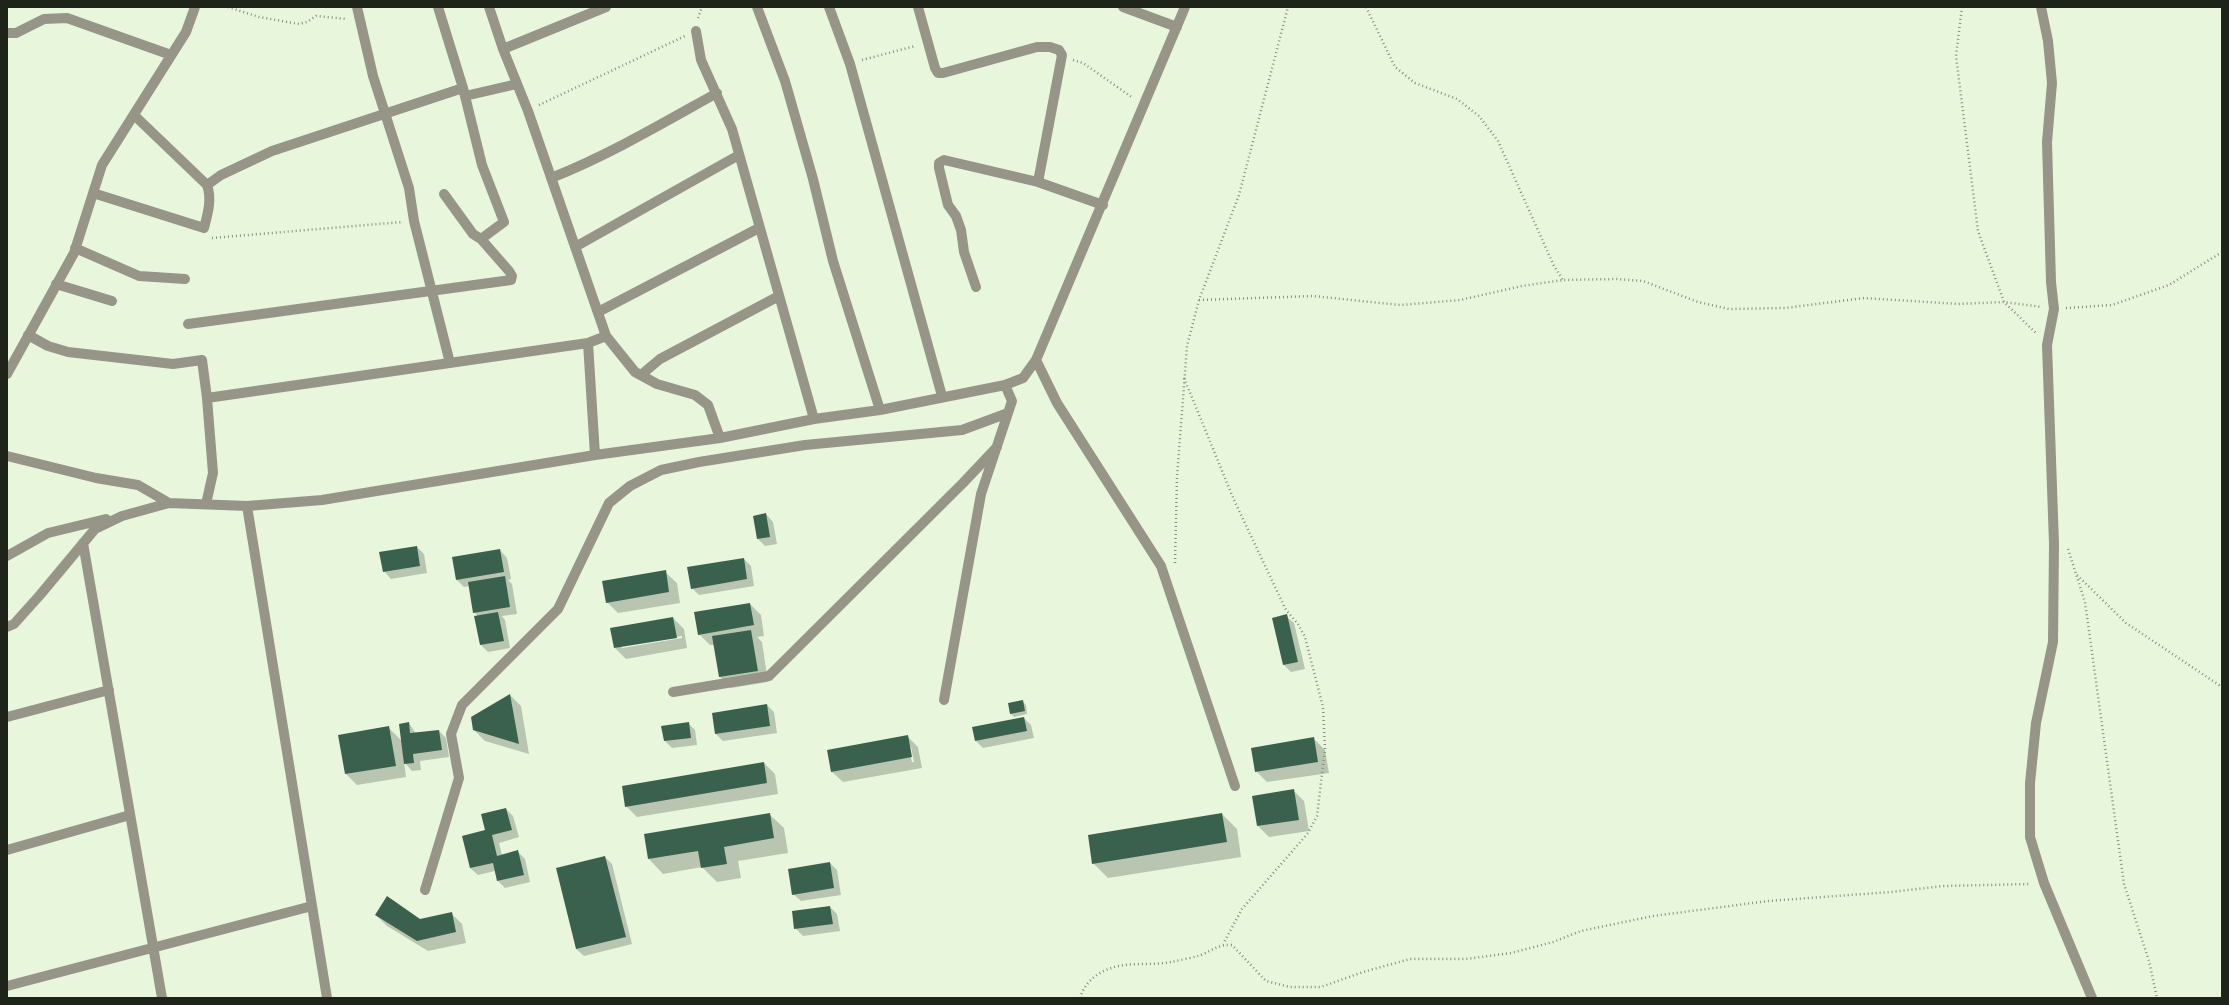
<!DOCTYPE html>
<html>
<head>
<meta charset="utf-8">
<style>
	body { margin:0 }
	#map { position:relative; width:2229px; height:1005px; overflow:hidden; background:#e8f7dc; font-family:Bitter,serif }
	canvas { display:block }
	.frame { position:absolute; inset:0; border:8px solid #1e241a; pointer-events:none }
</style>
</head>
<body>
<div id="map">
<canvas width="2229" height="1005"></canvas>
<div class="frame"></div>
</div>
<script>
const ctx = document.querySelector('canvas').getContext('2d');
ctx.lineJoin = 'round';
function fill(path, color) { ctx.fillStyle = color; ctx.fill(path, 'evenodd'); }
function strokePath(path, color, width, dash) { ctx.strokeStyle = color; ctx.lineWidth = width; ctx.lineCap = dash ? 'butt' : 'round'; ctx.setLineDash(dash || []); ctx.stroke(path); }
const shadow = new Path2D(`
	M766 514 773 522 777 544 765 546 758 539Z
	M417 547 424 554 427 573 391 579 384 571Z
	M500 550 507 558 511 579 508 580 512 584 517 614 502 616 505 620 510 648 488 652 481 645 476 617 478 616 474 612 470 586 464 587 457 580Z
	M744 559 751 566 754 586 699 595 692 588Z
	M665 572 677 583 680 603 618 613 607 602Z
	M750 604 761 615 764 636 757 637 762 642 768 682 731 688 720 677 715 645H710L699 634Z
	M1286 616 1294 623 1305 669 1291 672 1284 665 1273 619Z
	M673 618 684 629 687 648 626 659 615 648ZM682 636V638L622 648V646Z
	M510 695 521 706 529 754 485 741 474 730Z
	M1022 701 1026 705 1027 714 1014 717 1011 714Z
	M767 705 774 712 777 733 723 741 716 734 713 714Z
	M1024 718 1031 725 1034 738 983 748 976 741Z
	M409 723 416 734 439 731 446 738 449 757 420 761 421 770 412 771 404 762 406 777 357 785 346 774 389 728 402 741Z
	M688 723 695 730 697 745 672 748 665 741 663 727Z
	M907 736 918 747 922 768 843 782 831 771ZM909 747H911L914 762H912Z
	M1314 739 1325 750 1329 773 1267 782 1256 771Z
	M764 763 775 774 778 794 637 817 626 806Z
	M1293 790 1304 801 1309 831 1269 837 1258 826Z
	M506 809 513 816 519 837 499 843 502 855 518 852 525 859 530 882 505 888 498 881 495 871 478 875 470 868 463 836 486 831Z
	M769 814 784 828 788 853 738 861 741 878 717 882 702 867 663 874 649 859Z
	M1222 814 1237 829 1241 857 1108 878 1093 863Z
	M605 857 612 864 632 944 584 956 576 949Z
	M830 863 837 870 841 895 801 901 793 894Z
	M830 907 837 914 840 931 803 936 795 928Z
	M451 913 462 924 466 943 428 951 387 926 376 915 419 920Z`);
const building = new Path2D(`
	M766 513 770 537 757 539 753 516Z
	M417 546 420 566 383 572 379 552Z
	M500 549 504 572 456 580 452 557Z
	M744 558 747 579 691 589 687 567Z
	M666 570 669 592 606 603 602 581Z
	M505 576 510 607 473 613 468 582Z
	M750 603 754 625 698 635 694 612Z
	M498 612 504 641 480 645 474 616Z
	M1287 614 1298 662 1283 665 1272 618Z
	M673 617 677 638 614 648 610 628Z
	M751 630 758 671 719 677 712 636Z
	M510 694 519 744 473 730 471 717Z
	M1023 700 1025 711 1010 714 1008 703Z
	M767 704 770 726 715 734 712 713Z
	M1024 717 1027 731 975 741 972 727Z
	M409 722 410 733 439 730 442 750 413 754 414 763 404 764 399 724Z
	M689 722 691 738 664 741 661 726Z
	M389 726 396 766 345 774 338 735Z
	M908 735 912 757 831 772 827 750Z
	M1314 737 1318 762 1255 772 1251 748Z
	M764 762 767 783 625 807 622 786Z
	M1294 789 1299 820 1257 826 1252 796Z
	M506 808 512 830 492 835 497 856 518 850 524 875 497 881 493 863 470 868 462 836 485 830 481 814Z
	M770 813 774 838 724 847 727 864 701 868 698 851 648 859 644 834Z
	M1222 813 1227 842 1092 864 1088 835Z
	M605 856 626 937 576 949 556 868Z
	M830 862 834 888 792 895 788 869Z
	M387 896 420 919 452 912 456 932 417 941 375 915Z
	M830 906 833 924 794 929 792 911Z`);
const path = new Path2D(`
	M228 7 259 17 299 24 307 22 316 16 347 19
	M1366 7 1395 67 1415 83 1457 99 1479 116 1498 141 1554 266 1563 280
	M1962 7 1956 56 1978 231 2004 302 2036 333
	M698 18 702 7
	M862 60 915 46
	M1073 60 1083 63 1133 98
	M539 105 685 36
	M212 238 402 222
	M1199 300 1313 296 1400 305 1460 300 1522 286 1563 280 1616 279 1643 281 1698 302 1729 309 1785 308 1864 298 1958 304 2004 302 2042 307
	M2066 308 2112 305 2169 285 2222 252
	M1184 378 1234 500 1268 572 1286 610 1298 624 1305 637 1323 707 1325 749 1317 816 1308 833 1242 909 1223 944
	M2068 549 2085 602 2124 884 2149 961 2157 998
	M1175 563 1177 477 1187 346 1199 300 1239 195 1288 7
	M2077 575 2126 623 2222 687
	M1080 998C1084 985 1094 975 1106 970 1126 961 1150 966 1171 962 1180 960 1192 958 1201 955 1213 950 1219 944 1232 945L1266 981 1290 987H1321L1363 972 1410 959H1466L1511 953 1553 942 1581 931 1653 916 1768 901 1891 892 1943 886 2031 884`);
const minor = new Path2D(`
	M357 7 373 76 409 188 414 221 450 363
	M438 7 463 88 482 165 504 222 481 239
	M489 7 503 49 528 111 606 336 635 372 657 384 695 395 708 405 720 438
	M757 7 785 81 813 179 833 261 880 410
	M829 7 850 64 942 396
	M918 7 935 68 938 73H943L1037 47H1050L1059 50 1062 55 1038 182
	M1123 7 1177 27
	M2041 7 2048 41 2052 83 2047 142 2051 282 2054 309 2047 345 2054 544 2053 642 2036 723 2030 783V837L2044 883 2092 998
	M696 31 701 60 732 129 814 419
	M7 33H16L44 19 67 18 171 55
	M503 49 606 7
	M465 96 517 84
	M551 178C609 155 663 123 717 93
	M207 185 221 175 272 151 463 88
	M93 193 204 228C208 213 212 199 207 185L134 115
	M575 247 739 155
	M75 248 139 276 185 279
	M56 284 112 301
	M976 287 964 252 961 230 956 216 948 205 939 168V163L944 160 1038 182 1103 205
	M598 312 759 228
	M188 324 511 280 512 276 509 271 481 239 473 234 444 194
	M28 335 48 346 68 352 173 364 202 360 207 398 213 473 206 504
	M588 343 595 455
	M1036 360 1057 403 1161 566 1235 786
	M7 374 74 253 102 165 186 32 195 7
	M641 375 660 359 779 296
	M207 398 588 343 606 336
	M7 456 96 478 138 485 169 503
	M247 506 327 998
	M83 543 162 998
	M7 556 48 533 106 519
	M7 627 14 624 40 595 95 529 122 516 169 503 247 506 322 500 595 455 720 438 814 419 880 410 1005 385 1023 378 1036 360C1087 242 1135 124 1185 7
	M673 692 769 676 963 483 997 447
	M944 700 981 494 1008 413
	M7 717 109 690
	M7 850 130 815
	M425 890 459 778 451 734 462 705 558 609 609 503 630 486 661 470 699 462 805 445 962 430 1008 413 1012 401 1005 385
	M7 986 312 906`);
fill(shadow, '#0003');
fill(building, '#3a614d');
strokePath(path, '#858f7d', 2.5, [1, 3]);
strokePath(minor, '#969588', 10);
</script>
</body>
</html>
